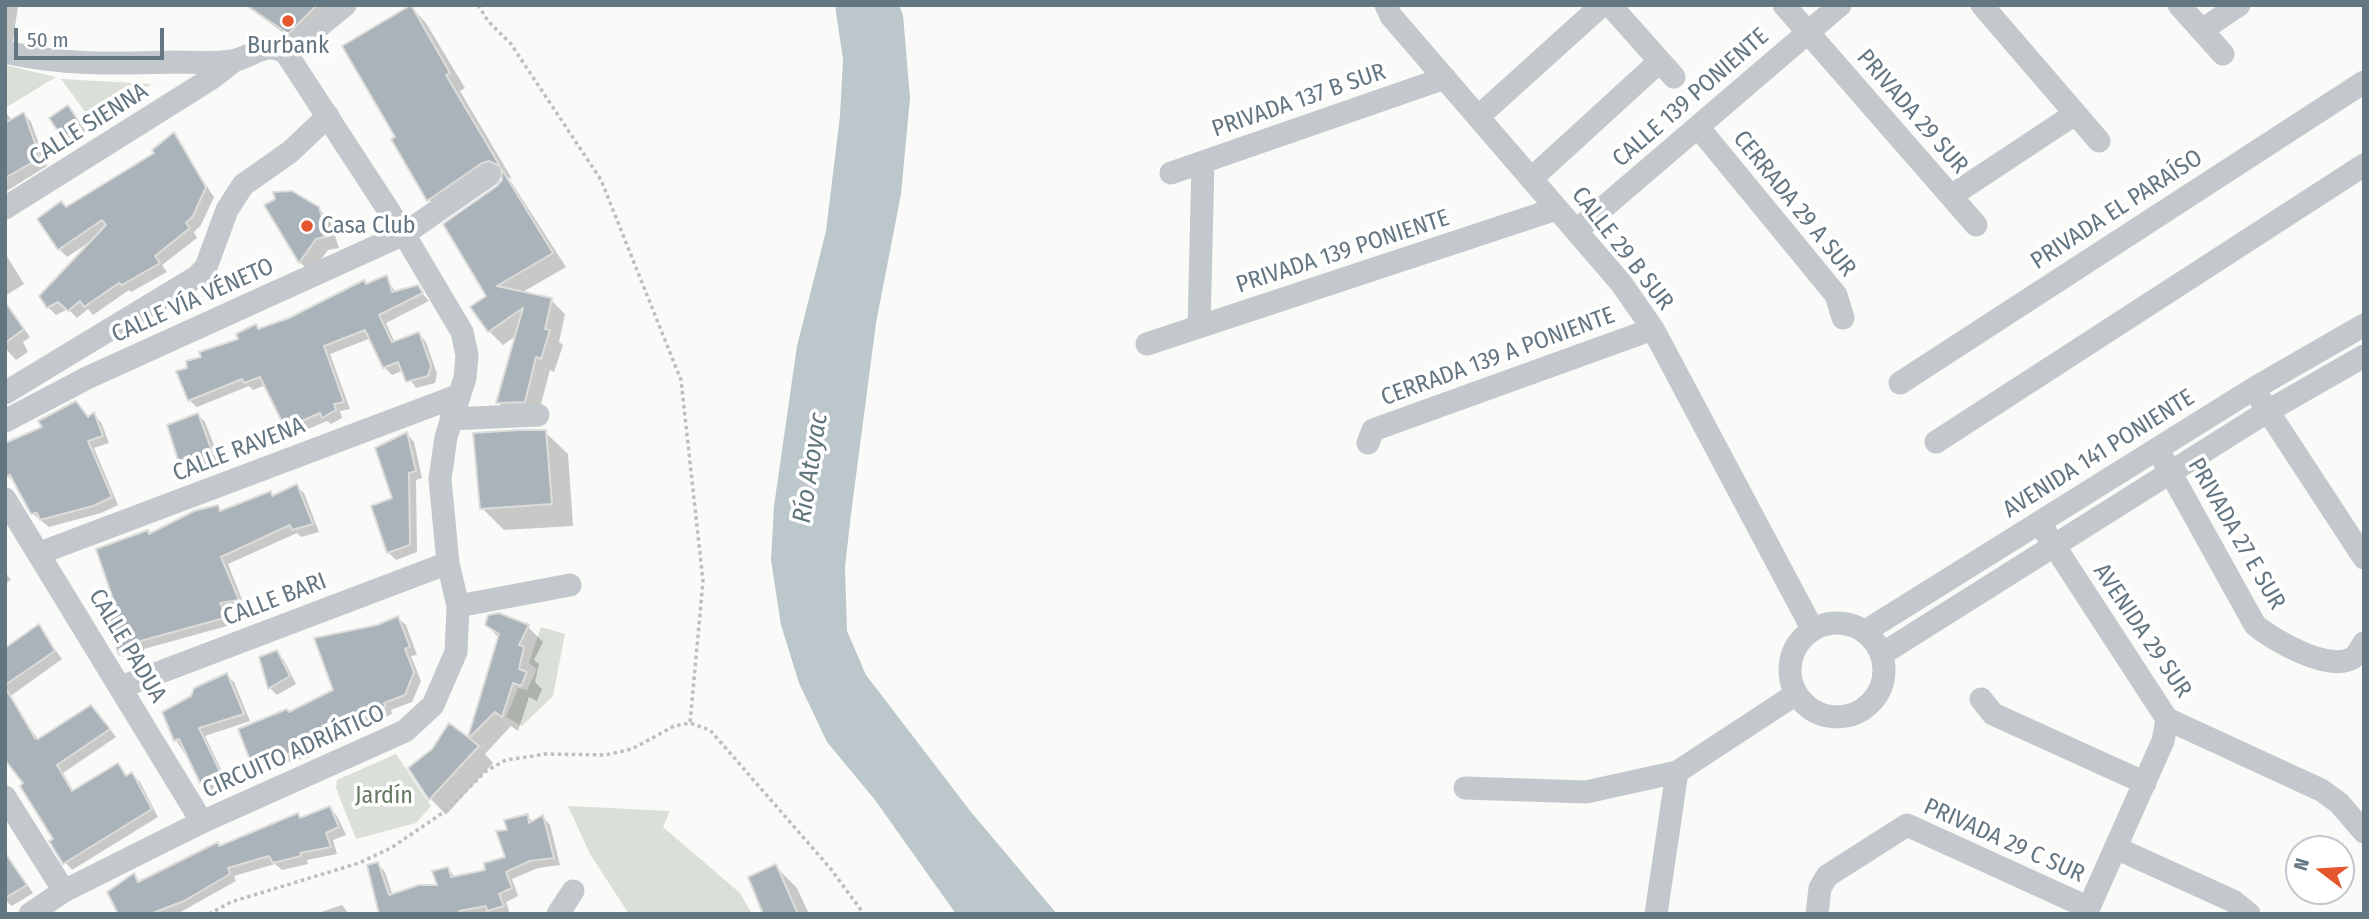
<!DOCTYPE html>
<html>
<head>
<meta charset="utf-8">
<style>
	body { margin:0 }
	#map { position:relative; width:2369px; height:919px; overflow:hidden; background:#fafaf8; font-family:"Fira Sans Condensed",sans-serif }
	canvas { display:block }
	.frame { position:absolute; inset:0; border:7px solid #657683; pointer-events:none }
	.north { position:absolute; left:2285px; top:835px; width:70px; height:70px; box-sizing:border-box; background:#fff; border:2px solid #c1c8cd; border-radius:50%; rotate:287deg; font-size:19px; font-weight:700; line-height:28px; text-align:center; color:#657683 }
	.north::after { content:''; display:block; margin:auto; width:24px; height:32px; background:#e4572e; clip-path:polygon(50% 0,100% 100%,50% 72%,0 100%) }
	.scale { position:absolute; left:14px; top:28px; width:150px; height:32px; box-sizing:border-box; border:4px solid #657683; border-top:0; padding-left:9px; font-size:21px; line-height:24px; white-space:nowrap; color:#657683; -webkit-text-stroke:5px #fff; paint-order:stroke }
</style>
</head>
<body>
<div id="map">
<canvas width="2369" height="919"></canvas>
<div class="frame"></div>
<div class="north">N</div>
<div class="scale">50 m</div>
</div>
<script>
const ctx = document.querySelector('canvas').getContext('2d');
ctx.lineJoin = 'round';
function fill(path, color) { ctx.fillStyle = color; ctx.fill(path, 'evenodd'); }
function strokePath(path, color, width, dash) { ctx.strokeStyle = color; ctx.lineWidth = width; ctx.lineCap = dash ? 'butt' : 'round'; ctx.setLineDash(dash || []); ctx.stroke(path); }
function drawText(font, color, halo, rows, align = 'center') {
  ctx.font = font + ' "Fira Sans Condensed",sans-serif'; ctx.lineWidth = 7; ctx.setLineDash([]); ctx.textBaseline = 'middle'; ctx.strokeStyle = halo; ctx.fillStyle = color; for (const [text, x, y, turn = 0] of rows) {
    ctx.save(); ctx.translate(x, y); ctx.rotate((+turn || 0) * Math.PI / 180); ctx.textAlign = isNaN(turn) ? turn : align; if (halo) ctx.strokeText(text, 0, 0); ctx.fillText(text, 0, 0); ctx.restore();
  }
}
const green = new Path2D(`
	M5 65 56 77 5 108Z
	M61 79 151 84 94 124Z
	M541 627 565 634 553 696 522 726 506 717 518 688 527 690 537 669 529 663Z
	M396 754 431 806 416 823 356 839 336 788 337 780Z
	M568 806 670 811 663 827 740 893 752 914H629L590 854Z`);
const water = new Path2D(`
	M835 5H899L903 15 910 98 901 194 876 323 851 514 845 567 847 631 866 675 971 812 1057 914H956L875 800 827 742 799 683 781 625 771 560 774 506 797 346 826 231 840 116 843 60Z`);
const shadow = new Path2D(`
	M5 5 18 6 12 48 5 47Z
	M245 5H344L304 48Z
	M411 7 426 23 465 88 460 91 512 179 508 177 566 267 521 293 551 300 565 314 559 342 563 345 554 372 550 370 538 415 512 416 498 402 517 335 503 345 489 331 488 296 499 187 503 176 444 215 429 200 398 137Z
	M68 107 87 133 71 146 52 118Z
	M5 112 13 121 24 114 31 122 47 166 5 192Z
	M173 135 214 197 201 225 194 232 197 238 162 265 167 272 131 292 129 290 93 315 88 309 77 318 68 309 56 315 48 307 91 241 67 257 59 249 67 209 156 153Z
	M266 205 318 208 330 220 339 248 328 250 311 273 300 262Z
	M5 253 24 284 5 296Z
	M386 277 396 293 417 287 429 301 386 323 395 343 419 334 426 342 437 374 435 383 416 388 404 370 392 375 384 367 371 338 330 354 350 409 340 411 342 418 331 424 327 421 294 435 286 427 266 385 253 390 249 386 197 407 189 400V369L204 358 240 340 256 326 260 330Z
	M5 302 30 337 23 342 28 352 16 360 5 348Z
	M76 403 89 418 93 415 101 422 109 443 94 448 118 505 101 513 49 527 32 513 16 483 7 476Z
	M198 415 205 422 220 461 189 469 181 462Z
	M545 432 568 454 573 526 504 530 482 508Z
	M407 434 414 442 422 478 416 480 417 552 396 560 388 552Z
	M296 486 304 493 319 532 301 537 297 533 228 564 245 607 226 610 234 624 144 649 145 661 128 662 120 654 119 609 147 532 151 535 218 507 223 512 270 493 274 497Z
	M5 572 11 580 5 584Z
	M398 618 406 625 417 655 411 656 421 681 412 702 391 710 392 714 309 755 310 757 281 764 283 767 262 774 254 767 289 714 335 691 377 627Z
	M487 625 528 627 543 642 534 660 539 664 535 682 542 689 537 701 529 697 518 731 511 726 485 754 493 763 446 815 431 799 410 768 469 740 499 638Z
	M39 627 62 659 5 700V653Z
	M277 652 284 660 296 684 277 695 270 688Z
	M226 675 234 682 250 721 205 736 230 788 211 794 176 740Z
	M19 714 39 740 99 715 116 737 63 773 74 792 118 765 128 777 132 774 140 782 158 817 72 870 65 862 22 787 26 784Z
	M330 808 337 816 346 835 333 840 337 854 307 860 308 864 282 870 275 864 234 876 236 881 177 914H120L134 875 141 882 218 844 221 847 298 815 302 819Z
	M527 816 533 822 543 817 550 825 560 865 538 868 512 879 518 896 506 902 510 914H380L378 864 385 872 393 896 440 886 448 869 455 877 487 871 508 858 510 831Z
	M5 852 33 893 12 906 5 900Z
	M775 866 797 888 809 914H765Z
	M342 905 349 914H315Z`);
const building = new Path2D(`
	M246 5H317L288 34Z
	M411 5 450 73 446 75 500 166 489 161 482 163 427 201 391 139 395 137 342 46Z
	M68 105 81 125 63 139 49 118Z
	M24 112 40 158 5 178V123Z
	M174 132 206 187 193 216 186 223 190 228 155 256 160 263 122 285 119 283 84 307 80 301 68 311 58 302 47 308 39 296 106 225 102 220 58 250 37 219 61 201 66 207 133 166 154 153 152 150Z
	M501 168 553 253 497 286 552 298 545 329 550 330 541 359 536 357 525 402 496 403 523 308 488 332 470 307 486 296 443 224 497 186 502 180Z
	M292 191 319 207 328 236 316 239 299 263 264 205 275 199 273 192Z
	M387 275 392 292 418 285 423 293 379 315 392 342 419 332 431 366 428 376 406 382 398 362 383 368 365 330 324 346 344 402 334 404 336 410 322 418 320 413 285 428 260 377 244 383 242 379 188 401 176 371 187 368 186 361 201 357 199 352 238 339 236 334 256 324 258 329 289 318 364 280 366 284Z
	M5 302 24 329 5 343Z
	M76 401 88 417 94 412 103 436 88 441 112 497 93 506 40 520 37 513 31 514 10 475 5 477V443L42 427 38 421Z
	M198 413 213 454 179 463 167 425Z
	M519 430H546L552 504 480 509 473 433Z
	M407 432 416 471 409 473 410 545 387 553 371 506 392 498 375 448Z
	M297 484 313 524 292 530 290 525 221 557 239 600 220 603 228 617 137 642 138 654 119 655 103 613 116 608 96 549 148 530 149 534 194 511 218 505 220 511 271 491 272 496Z
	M499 613 529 625 519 645 524 647 519 669 527 672 521 686 513 683 502 717 495 712 469 738 479 746 429 800 408 768 432 749 449 723 468 737 499 634 485 625 488 615Z
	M398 616 410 647 405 649 414 672 405 695 384 703 386 706 302 747 304 750 275 757 276 760 253 768 238 729 287 709 289 712 333 690 314 638 377 625Z
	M39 624 55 651 5 685V648Z
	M277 650 290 676 268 689 259 657Z
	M227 673 244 714 199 728 224 780 202 787 179 739 174 741 162 712 191 696 194 688Z
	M5 687 35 738 38 739 91 705 110 729 57 765 72 791 118 763 126 776 132 772 152 809 63 864 49 841 53 839 20 786 23 783 5 760Z
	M330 806 339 827 326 833 331 847 300 853 301 856 273 863 269 856 228 868 230 874 184 901 150 914H118L107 892 134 873 138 882 218 842 219 846 298 813 300 818Z
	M528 814 529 823 543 815 554 858 530 861 506 872 512 888 499 894 504 906 487 911 486 906 459 911 460 914H379L367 865 378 862 389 895 419 885H437L432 871 448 867 451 877 485 870 484 863 505 857 496 831 507 830 504 820Z
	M5 853 27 885 5 898Z
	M776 864 798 914H763L748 877Z`);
const path = new Path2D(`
	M478 5 488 21 511 44 601 180 681 380 703 581 690 723
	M209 914 231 902 359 863 391 848 444 812 486 771 506 760 546 754 605 755 632 749 674 726 690 723 710 730 830 868 864 914`);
const minor = new Path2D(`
	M1386 5 1391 16 1621 283 1653 329 1813 630
	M1610 5 1674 77
	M1784 5 1976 225
	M1982 5 2099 141
	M2179 5 2223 54
	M2202 30 2239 5
	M5 52C61 65 115 64 172 62 191 62 212 64 231 61 253 58 264 39 286 53L404 234 462 332 467 355 465 378 446 437 440 479 448 563 458 606 456 652 433 705 405 731 202 822 64 891 30 914
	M286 53 345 5
	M1478 117 1602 5
	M1698 127 1836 295 1843 318
	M1171 173 1445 78
	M1531 179 1660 61
	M1951 196 2075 114
	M5 208 212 78 234 61
	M1576 231 1840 5
	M1199 327 1203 162
	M1147 344 1556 209
	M1900 383 2364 82
	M5 393 198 276 206 267 227 210 243 185 290 152 328 116
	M2260 399 2364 558
	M451 419 538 415
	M5 421 87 378 404 234 489 175
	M1936 442 2364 165
	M1368 443 1373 430 1653 329
	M2163 459 2255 625C2273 640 2331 674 2354 657 2358 654 2361 647 2364 643
	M5 499 202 822
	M2046 533 2167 719 2321 790 2339 803 2364 832
	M40 553 457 396
	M458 606 570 585
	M1790 670a47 47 0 1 1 94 0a47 47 0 1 1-94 0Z
	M1864 632 2253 389 2364 325
	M1882 654 2268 411 2364 356
	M121 687 448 563
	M1981 699 1993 714 2145 783
	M1465 788 1586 792 1677 772 1796 694
	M5 797 64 891
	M2116 848 2233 901 2249 914
	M558 914 573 891
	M1656 914 1677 772
	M1817 914 1820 888 1827 876 1907 825 2089 908
	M2086 914 2163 741 2167 719`);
const markers = [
	[288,21,7,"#e4572e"],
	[307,226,7,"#e4572e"]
];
const poiNames = [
	["Burbank",288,46],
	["Casa Club",321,226,"left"]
];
const streetNames = [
	["CALLE 139 PONIENTE",1691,98,-41],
	["PRIVADA 137 B SUR",1299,101,-19],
	["PRIVADA 29 SUR",1912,112,49],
	["CALLE SIENNA",89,125,-32],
	["CERRADA 29 A SUR",1794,204,51],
	["PRIVADA EL PARAÍSO",2117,210,-33],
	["CALLE 29 B SUR",1622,249,52],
	["PRIVADA 139 PONIENTE",1343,252,-18],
	["CALLE VÍA VÉNETO",193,301,-24],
	["CERRADA 139 A PONIENTE",1498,357,-20],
	["CALLE RAVENA",239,450,-21],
	["AVENIDA 141 PONIENTE",2099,454,-32],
	["PRIVADA 27 E SUR",2236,534,60],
	["CALLE BARI",275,600,-21],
	["AVENIDA 29 SUR",2142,631,56],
	["CALLE PADUA",127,646,59],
	["CIRCUITO ADRIÁTICO",294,752,-24],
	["PRIVADA 29 C SUR",2004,841,24]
];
const parkNames = [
	["Jardín",384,796]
];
const waterNames = [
	["Río Atoyac",811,468,-81]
];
fill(green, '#dadfd7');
fill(water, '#bbc7cb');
fill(shadow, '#0003');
fill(building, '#aab3b9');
strokePath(building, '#dcdcda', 2);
strokePath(path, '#bbbfc2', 3.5, [3.5, 3.5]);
strokePath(minor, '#c3c8cc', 23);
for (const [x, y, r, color] of markers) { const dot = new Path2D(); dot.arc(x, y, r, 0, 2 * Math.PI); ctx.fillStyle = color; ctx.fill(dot); strokePath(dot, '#fff', 2.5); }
drawText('24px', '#657683', '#fff', poiNames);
drawText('24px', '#657683', '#fff', streetNames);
drawText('24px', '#687a64', '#fff', parkNames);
drawText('italic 26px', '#60757c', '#fff', waterNames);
</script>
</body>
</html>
